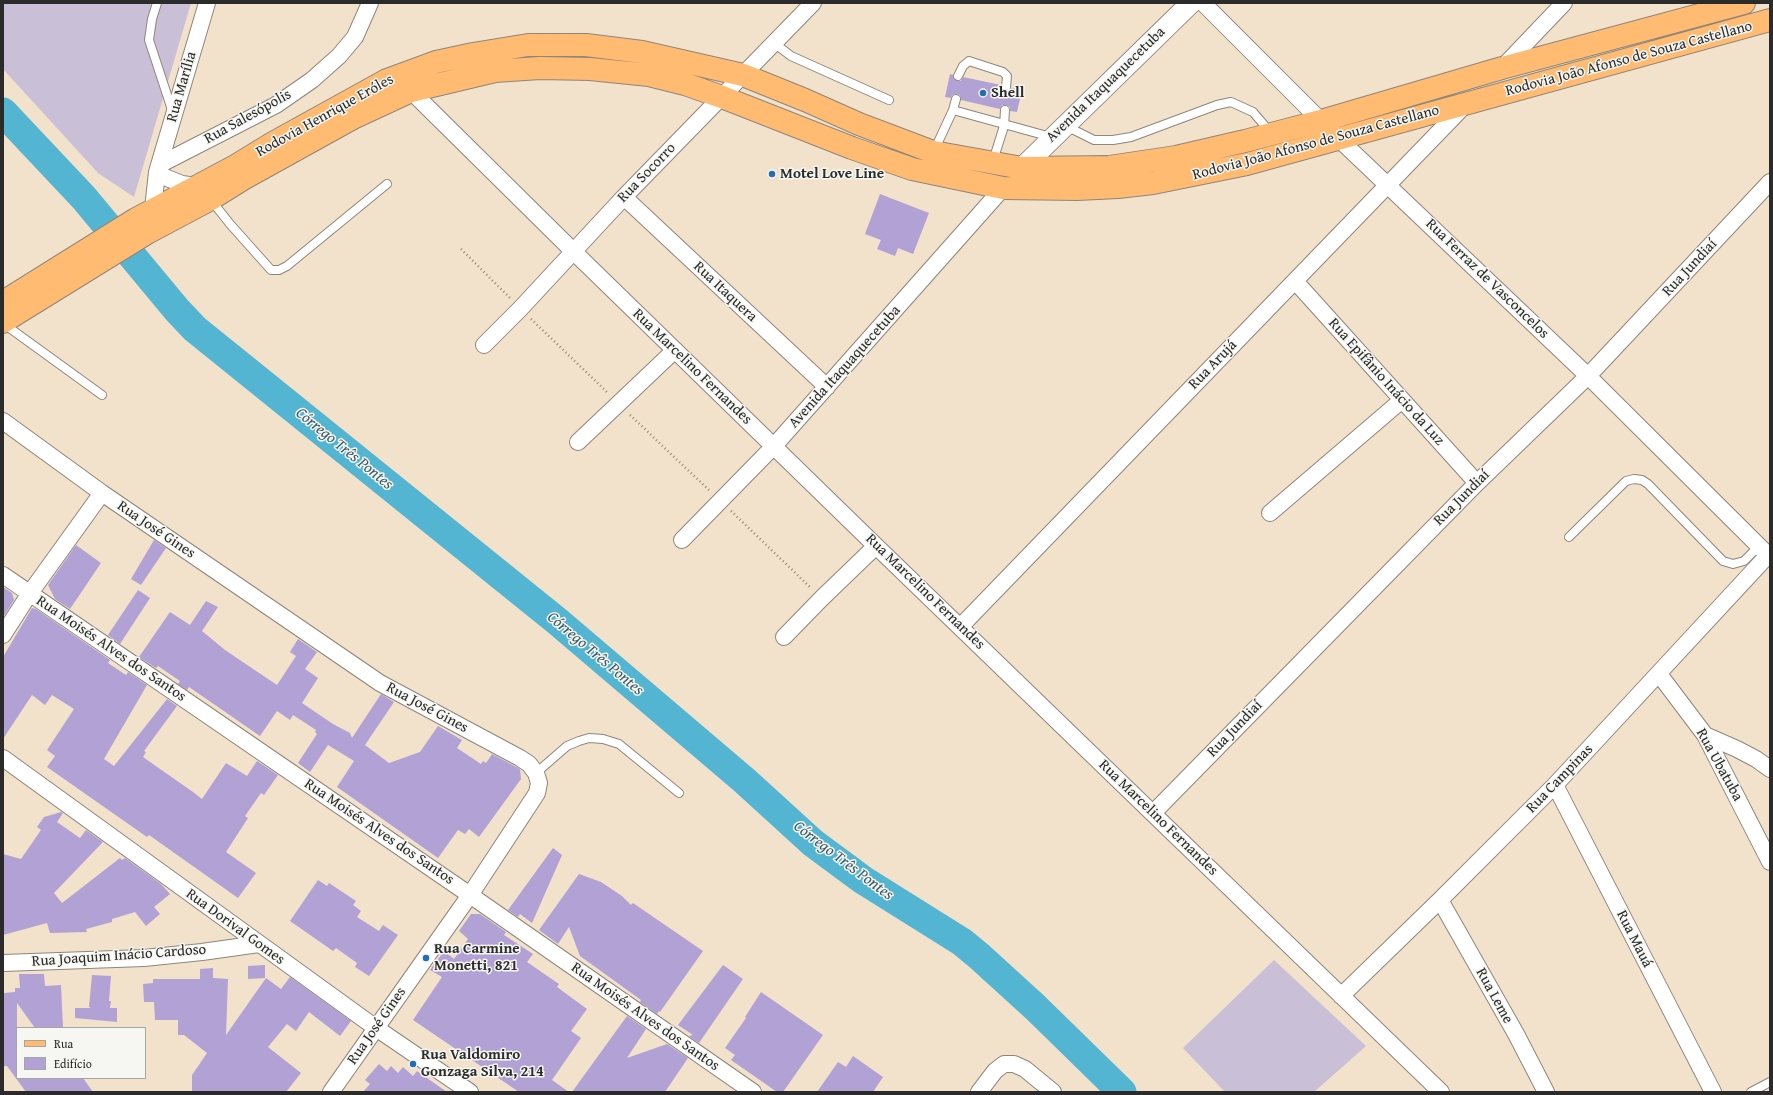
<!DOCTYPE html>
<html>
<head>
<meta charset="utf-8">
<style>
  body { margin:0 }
  #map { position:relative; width:1773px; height:1095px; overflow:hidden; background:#f2e2cb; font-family:"Gentium Book Plus",serif }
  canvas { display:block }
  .frame { position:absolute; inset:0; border:4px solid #2b2b2b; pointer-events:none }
  .legend { position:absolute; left:16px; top:1027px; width:130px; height:52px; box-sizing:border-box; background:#f6f6f2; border:1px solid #a5a5a2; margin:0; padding:5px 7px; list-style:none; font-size:12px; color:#2b2b2b }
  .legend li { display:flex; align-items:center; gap:8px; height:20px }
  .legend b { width:20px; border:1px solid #a5a5a2 }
</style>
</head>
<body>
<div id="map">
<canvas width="1773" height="1095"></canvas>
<div class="frame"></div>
<ul class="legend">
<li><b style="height:5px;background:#febb71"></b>Rua</li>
<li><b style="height:11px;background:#b2a1d4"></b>Edifício</li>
</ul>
</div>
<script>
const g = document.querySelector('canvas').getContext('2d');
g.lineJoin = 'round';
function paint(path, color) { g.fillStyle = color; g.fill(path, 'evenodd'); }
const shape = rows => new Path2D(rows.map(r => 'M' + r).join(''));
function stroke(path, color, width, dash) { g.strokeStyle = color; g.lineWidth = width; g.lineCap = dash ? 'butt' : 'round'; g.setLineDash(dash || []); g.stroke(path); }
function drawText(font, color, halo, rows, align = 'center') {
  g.font = font + ' "Gentium Book Plus",serif'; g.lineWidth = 3; g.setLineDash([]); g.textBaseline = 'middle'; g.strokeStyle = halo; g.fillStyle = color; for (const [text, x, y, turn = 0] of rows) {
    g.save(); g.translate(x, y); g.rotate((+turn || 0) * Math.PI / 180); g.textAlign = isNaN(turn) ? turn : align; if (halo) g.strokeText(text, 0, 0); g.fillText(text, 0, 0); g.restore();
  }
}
paint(shape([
  [3,3,191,3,134,197,98,173,3,69],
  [1274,960,1366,1046,1314,1092,1225,1092,1183,1048]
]), '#c9bfd7');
stroke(shape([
  [3,112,84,198,177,310,195,329,557,621,745,781,813,843,863,880,962,942,979,956,1035,1007,1122,1092]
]), '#53b5d2', 29);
paint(shape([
  [950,74,953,75,956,81,961,81,963,77,1001,85,1001,90,1005,92,1009,92,1011,88,1022,90,1017,112,1010,111,1010,107,1006,105,1002,105,1000,109,961,100,960,95,957,94,952,95,951,98,945,97],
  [880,194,929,213,913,254,898,248,895,256,877,249,881,240,865,234],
  [154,540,166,548,141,585,131,579],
  [76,545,101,563,70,609,55,599,48,585],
  [3,587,12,593,14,600,4,616],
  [138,590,150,598,120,644,108,635],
  [206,601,218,607,202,631,225,650,277,685,296,656,290,652,298,639,317,652,305,669,318,678,302,703,333,724,350,733,352,738,381,694,394,702,365,745,389,763,420,752,438,726,462,740,457,748,481,764,483,761,486,763,492,754,520,769,521,779,479,837,469,829,465,834,458,830,438,858,337,787,354,761,328,745,310,772,298,763,317,734,315,732,316,730,293,715,290,720,277,711,260,736,189,687,187,690,178,684,180,681,158,666,156,668,139,657,170,612,190,625],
  [32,608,36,609,110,660,108,663,126,675,128,672,147,685,104,759,114,766,167,699,177,706,144,751,146,752,143,757,193,792,202,799,226,763,247,776,257,761,278,775,264,795,261,793,245,816,248,818,226,852,256,873,238,898,149,835,147,837,47,767,55,756,47,750,74,709,52,695,45,705,32,695,3,739,3,657],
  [61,812,63,813,57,822,80,838,86,830,103,842,54,893,62,903,120,858,122,860,125,858,161,884,170,894,154,907,160,914,146,926,135,912,112,919,112,922,86,929,87,932,50,933,47,923,3,935,3,854,21,859,41,830,37,827,44,817],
  [553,848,562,855,532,923,520,914,518,917,508,910],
  [579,874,601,882,622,896,631,905,633,903,703,951,660,1012,659,1011,657,1014,640,1002,641,1000,580,956,569,927,558,944,539,930],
  [318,880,327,886,329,883,356,901,353,905,361,911,357,917,379,931,383,925,398,935,369,976,355,967,357,963,336,948,333,951,290,921],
  [471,914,480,914,506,932,504,935,533,954,527,962,559,984,557,987,587,1009,571,1031,581,1038,552,1080,569,1092,519,1092,413,1020,442,977,430,970,444,951,454,959,468,939,459,931],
  [265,965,265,978,248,979,248,966],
  [723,965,743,979,699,1043,689,1036,693,1035,678,1025],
  [213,968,213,978,228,979,226,1035,266,978,281,989,290,977,351,1021,340,1036,309,1012,296,1031,287,1024,268,1047,301,1073,286,1092,192,1092,192,1075,207,1053,184,1035,178,1035,178,1020,155,1020,154,1002,144,1002,143,984,153,983,153,979,200,979,200,969],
  [19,974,44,974,45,986,61,985,63,1028,35,1028,17,1003,17,1078,83,1078,93,1092,26,1092,7,1066,3,1066,4,993,15,992,15,988,20,988],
  [92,975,111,976,109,1001,111,1001,110,1008,117,1008,117,1022,75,1018,75,1008,91,1008,89,1007],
  [761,992,823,1035,783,1092,777,1092,731,1060,735,1055,725,1048,746,1018,745,1017],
  [627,1016,646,1029,627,1058,667,1044,688,1058,665,1092,572,1092],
  [853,1056,883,1077,873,1092,817,1092,838,1062,846,1067],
  [379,1064,387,1071,391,1066,398,1073,403,1067,413,1076,417,1071,447,1092,363,1092,370,1084,365,1080]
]), '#b2a1d4');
const service = shape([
  [157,3,152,19,149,40,173,113],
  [774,43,791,56,889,100],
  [958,76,963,66,969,61,1003,72,1007,76,1006,87],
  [953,110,1051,137],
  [1066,126,1094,140,1113,140,1131,137,1217,105,1231,102,1253,112,1271,133],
  [934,151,953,110,956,99],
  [993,161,1004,126,1005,110],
  [211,200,230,224,271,270,279,270,287,266,387,184],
  [4,324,102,395],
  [1569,537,1626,481,1634,479,1642,480,1648,484,1723,561,1733,564,1744,561,1759,546],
  [536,773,567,746,579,741,589,738,603,739,619,744,679,793],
  [1751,1092,1770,1082]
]);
const minor = shape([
  [1203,3,1340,140,1588,376,1770,557],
  [1502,68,1564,3],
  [411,91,573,251,876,546,1441,1092],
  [159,165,276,105,312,80,339,56,355,37,370,3],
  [157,172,167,178,182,184,196,186],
  [624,197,827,387],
  [153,209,157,172,207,3],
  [1295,281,1477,483],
  [484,345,520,309,624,197,813,3],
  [3,421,102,493,380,683,520,758,529,764,536,773,539,783,537,793,470,895,331,1092],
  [578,442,675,350],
  [1270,513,1402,400],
  [682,540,774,446,1003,188],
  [3,575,470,895,753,1092],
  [961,626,1466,104],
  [3,635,30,593,102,493],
  [784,637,822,598,876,546],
  [1659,674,1705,735,1770,862],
  [1705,735,1737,749,1756,759,1770,769],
  [3,758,376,1028,470,1092],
  [1555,785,1713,1092],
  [1153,813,1477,483,1588,376,1770,182],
  [1440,900,1516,1034,1546,1092],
  [3,963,144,958,202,952,259,944],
  [1341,996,1440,900,1555,785,1770,553],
  [979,1092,995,1071,1004,1064,1014,1064,1025,1069,1053,1092]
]);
const tertiary = shape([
  [1022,168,1191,3]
]);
const primary = shape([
  [3,302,136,219,237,165,273,143,387,80,436,62,473,54,528,45,586,45,642,52,743,75,805,100,859,124,933,152,1022,168,1109,167,1176,157,1245,141,1321,121,1502,68,1744,3],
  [3,322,147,233,211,199,243,179,355,117,411,91,495,71,540,68,590,69,649,75,685,84,722,97,852,148,912,169,1003,188,1077,189,1118,187,1153,183,1247,164,1770,20]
]);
stroke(service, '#8e867b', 10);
stroke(minor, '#8e867b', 18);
stroke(tertiary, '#8e867b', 22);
stroke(primary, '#8e867b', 24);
stroke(shape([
  [461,249,510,298],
  [531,319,608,393],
  [630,415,709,490],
  [731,511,811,588]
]), '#8e867b', 2.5, [1, 3]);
stroke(service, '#fff', 8);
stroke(minor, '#fff', 16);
stroke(tertiary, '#fff', 20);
stroke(primary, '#febb71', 22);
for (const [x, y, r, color] of [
  [983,93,4,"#1f6fb2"],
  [772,174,4,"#1f6fb2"],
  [426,958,4,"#1f6fb2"],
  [413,1064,4,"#1f6fb2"]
]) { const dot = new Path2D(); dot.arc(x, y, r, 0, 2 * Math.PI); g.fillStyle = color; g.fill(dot); stroke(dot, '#f6f6f2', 1.5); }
drawText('15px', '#2b2b2b', '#f6f6f2', [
  ["Rodovia João Afonso de Souza Castellano",1629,59,-15],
  ["Avenida Itaquaquecetuba",1106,85,-44],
  ["Rua Marília",182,87,-74],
  ["Rodovia Henrique Eróles",325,116,-29],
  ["Rua Salesópolis",248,117,-29],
  ["Rodovia João Afonso de Souza Castellano",1316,143,-15],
  ["Rua Socorro",647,173,-46],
  ["Rua Jundiaí",1690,268,-47],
  ["Rua Ferraz de Vasconcelos",1487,279,44],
  ["Rua Itaquera",725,292,43],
  ["Rua Arujá",1213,365,-46],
  ["Rua Marcelino Fernandes",692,367,44],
  ["Avenida Itaquaquecetuba",845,367,-48],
  ["Rua Epifânio Inácio da Luz",1386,382,48],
  ["Rua Jundiaí",1462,498,-45],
  ["Rua José Gines",156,530,34],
  ["Rua Marcelino Fernandes",925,592,44],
  ["Rua Moisés Alves dos Santos",111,649,34],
  ["Rua José Gines",427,708,28],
  ["Rua Jundiaí",1235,729,-46],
  ["Rua Ubatuba",1719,765,61],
  ["Rua Campinas",1560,779,-46],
  ["Rua Marcelino Fernandes",1158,818,44],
  ["Rua Moisés Alves dos Santos",379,832,34],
  ["Rua Dorival Gomes",235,927,36],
  ["Rua Mauá",1634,939,63],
  ["Rua Joaquim Inácio Cardoso",119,956,-4],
  ["Rua Leme",1494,996,61],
  ["Rua Moisés Alves dos Santos",645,1017,35],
  ["Rua José Gines",377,1026,-55]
]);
drawText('bold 15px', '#2b2b2b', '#f6f6f2', [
  ["Shell",991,93],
  ["Motel Love Line",780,174],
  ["Rua Carmine",434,949],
  ["Monetti, 821",434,966],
  ["Rua Valdomiro",421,1055],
  ["Gonzaga Silva, 214",421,1072]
], 'left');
drawText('italic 16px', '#395b65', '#f6f6f2', [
  ["Córrego Três Pontes",344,449,39],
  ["Córrego Três Pontes",595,654,40],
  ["Córrego Três Pontes",843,861,37]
]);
</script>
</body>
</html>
